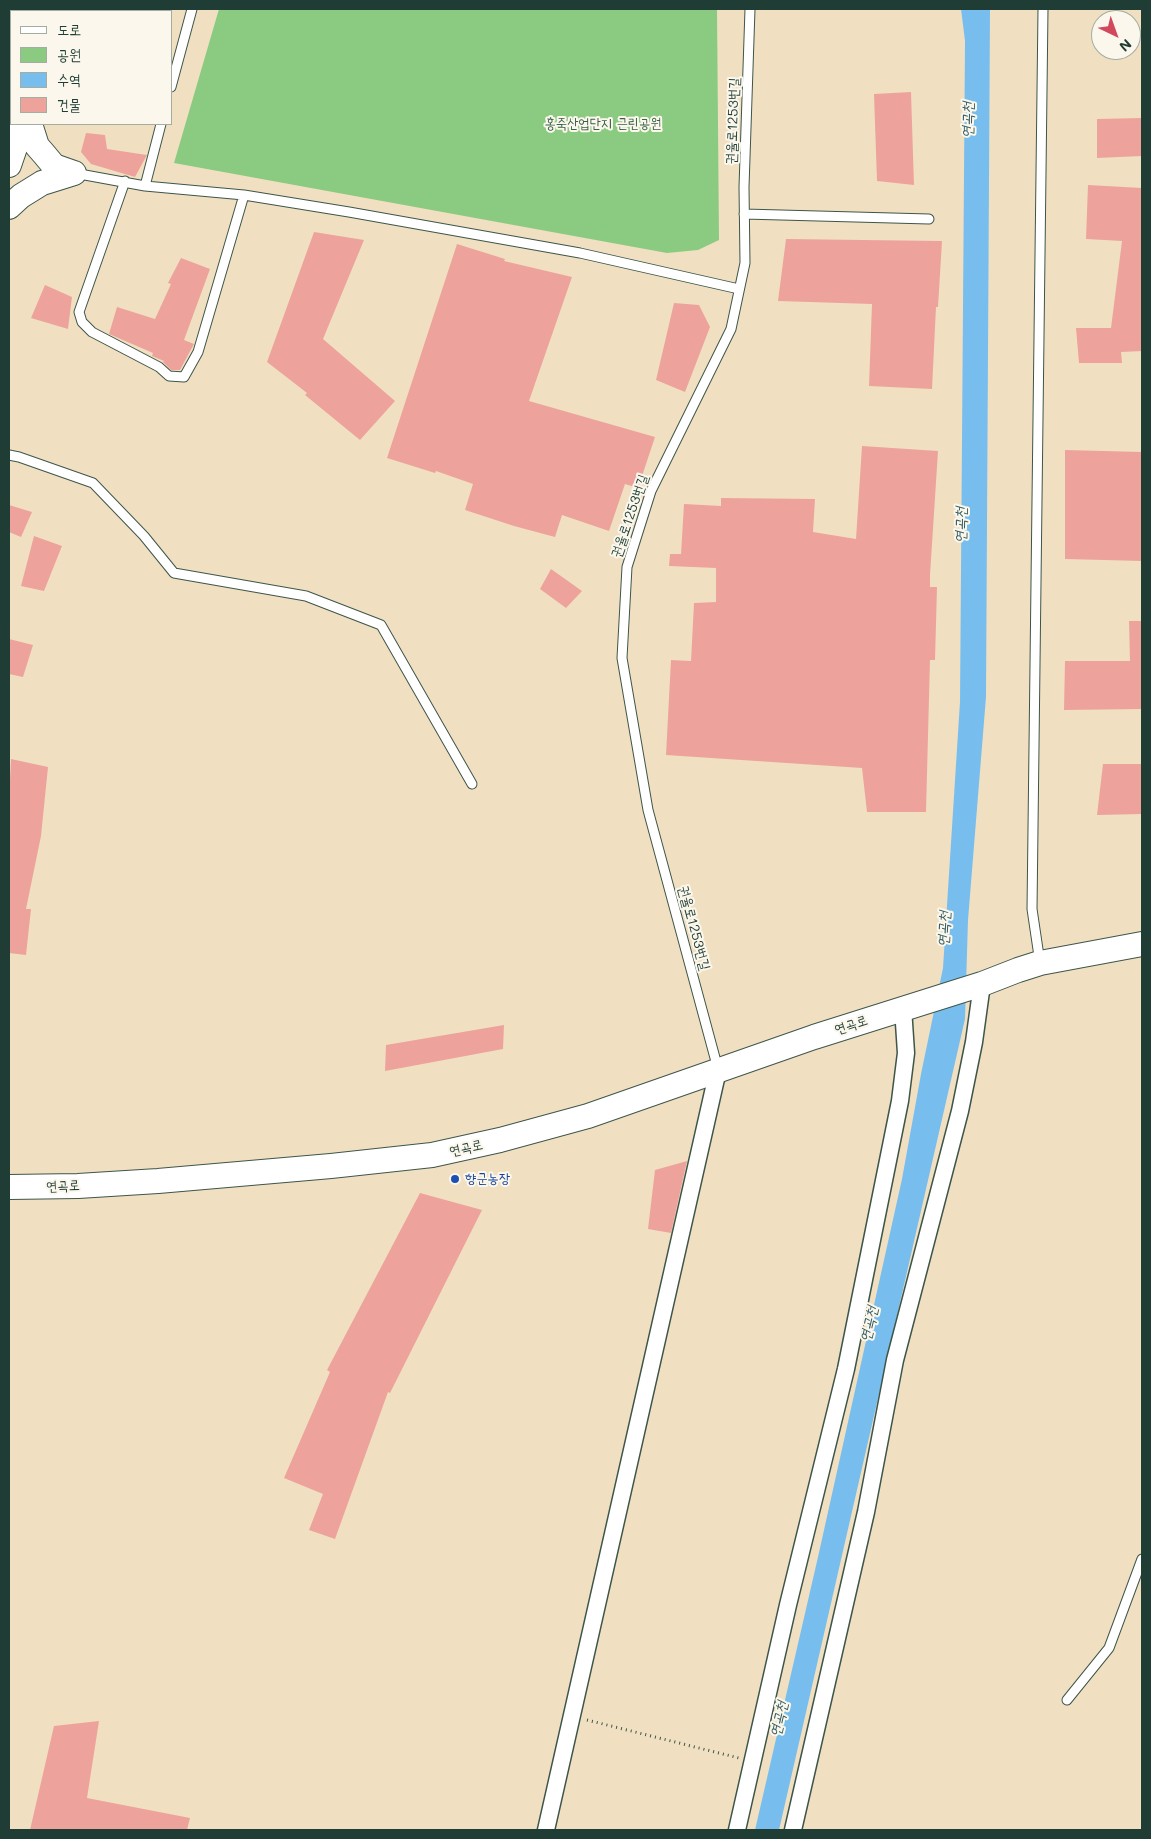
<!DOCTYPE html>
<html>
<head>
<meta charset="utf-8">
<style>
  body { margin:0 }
  #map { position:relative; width:1151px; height:1839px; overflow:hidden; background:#f0e0c1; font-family:Mali,"Poor Story",sans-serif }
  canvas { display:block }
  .frame { position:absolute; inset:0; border:10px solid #1f3d34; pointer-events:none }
  .legend { position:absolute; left:10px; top:10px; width:162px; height:115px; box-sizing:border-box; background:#fbf7ec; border:1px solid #a3ada2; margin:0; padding:6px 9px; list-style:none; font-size:15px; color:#1f3d34 }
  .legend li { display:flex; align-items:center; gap:10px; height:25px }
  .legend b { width:25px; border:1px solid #a3ada2 }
  .north { position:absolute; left:1091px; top:10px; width:50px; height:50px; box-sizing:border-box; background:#fbf7ec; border:1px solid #a3ada2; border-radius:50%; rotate:138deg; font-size:14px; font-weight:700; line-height:20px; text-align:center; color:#1f3d34 }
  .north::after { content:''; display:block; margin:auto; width:18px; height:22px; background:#d1495b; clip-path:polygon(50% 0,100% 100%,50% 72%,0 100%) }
</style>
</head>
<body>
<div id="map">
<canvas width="1151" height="1839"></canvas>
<div class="frame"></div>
<ul class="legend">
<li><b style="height:6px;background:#fff"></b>도로</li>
<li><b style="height:14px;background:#8bca81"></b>공원</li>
<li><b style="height:14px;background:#77beee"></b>수역</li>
<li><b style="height:14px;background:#eda39c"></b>건물</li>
</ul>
<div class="north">N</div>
</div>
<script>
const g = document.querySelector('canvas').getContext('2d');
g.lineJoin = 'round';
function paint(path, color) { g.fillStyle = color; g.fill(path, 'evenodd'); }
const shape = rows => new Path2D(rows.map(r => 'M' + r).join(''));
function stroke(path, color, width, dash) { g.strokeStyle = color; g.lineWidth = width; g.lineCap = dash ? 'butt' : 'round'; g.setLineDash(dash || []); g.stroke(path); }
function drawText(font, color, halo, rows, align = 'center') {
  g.font = font + ' Mali,"Poor Story",sans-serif'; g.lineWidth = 4; g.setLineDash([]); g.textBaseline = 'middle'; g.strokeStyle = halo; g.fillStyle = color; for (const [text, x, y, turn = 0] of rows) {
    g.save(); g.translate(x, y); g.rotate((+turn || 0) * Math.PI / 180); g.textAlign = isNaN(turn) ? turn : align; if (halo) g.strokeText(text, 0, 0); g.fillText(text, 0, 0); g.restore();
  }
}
paint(shape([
  [219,9,717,9,719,240,698,250,667,253,174,163]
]), '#8bca81');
paint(shape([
  [961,9,990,9,986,697,968,920,965,1019,779,1830,755,1830,818,1557,902,1179,921,1074,943,968,960,702,965,41]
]), '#77beee');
paint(shape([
  [911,92,914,185,877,181,874,94],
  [1142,118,1142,156,1097,158,1097,119],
  [86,133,105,135,107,149,147,155,135,177,91,164,81,152],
  [1088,185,1142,188,1142,351,1121,352,1122,363,1079,363,1076,328,1111,328,1122,241,1086,239],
  [314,232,364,240,323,339,395,401,360,440,305,395,307,393,267,362],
  [786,239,942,241,938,307,936,307,932,389,869,386,872,304,778,301],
  [457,244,505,259,504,261,572,277,529,401,655,437,638,488,625,484,609,531,562,515,555,537,514,526,465,510,473,484,436,471,435,473,387,458],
  [181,258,210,269,184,340,194,344,180,370,171,370,163,362,164,361,152,356,153,353,109,334,117,307,155,319,171,284,168,283],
  [45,285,72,297,68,329,31,318],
  [674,303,699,305,710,327,685,392,656,380],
  [862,446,938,451,930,575,930,587,937,587,935,660,930,660,926,812,867,812,862,768,666,755,671,660,691,661,694,603,716,602,716,568,669,566,670,554,681,554,684,504,721,506,721,498,815,499,813,532,856,539],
  [1065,450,1142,452,1142,561,1065,559],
  [9,505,32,512,21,537,9,532],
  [34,536,62,546,44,591,21,586],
  [551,569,582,591,566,608,540,589],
  [1129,621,1142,621,1142,709,1064,710,1065,661,1130,661],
  [9,639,33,645,23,677,9,674],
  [11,759,48,767,41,836,26,909,31,909,26,955,9,953,9,800],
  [1103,764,1142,764,1142,814,1097,815],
  [504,1025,503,1049,385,1071,386,1045],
  [687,1161,671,1233,648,1229,655,1170],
  [420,1193,482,1210,390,1393,388,1392,335,1539,309,1530,323,1494,284,1478,330,1372,327,1370],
  [99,1721,87,1798,190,1818,187,1830,30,1830,54,1726]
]), '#eda39c');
const lane = shape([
  [171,87,192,9],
  [74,173,145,186,244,195,349,212,580,253,739,289],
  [125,181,79,312,82,322,92,332,159,367,169,376,184,377,198,352,244,195],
  [145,186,161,124],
  [744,214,929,219],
  [9,455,19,457,93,483,144,536,174,573,306,596,381,625,472,784],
  [1040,963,1032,909,1043,9],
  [718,1069,648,810,622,658,627,567,651,491,731,329,745,263,744,187,750,9],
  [1067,1700,1109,1648,1142,1559]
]);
const street = shape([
  [546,1830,718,1070],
  [737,1830,788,1605,846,1369,900,1101,906,1053,903,1008],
  [793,1830,866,1512,895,1360,960,1111,974,1042,982,984]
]);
const secondary = shape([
  [56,11,57,9],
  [30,124,37,146,44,154,54,166,74,173],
  [9,165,23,124],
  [9,207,21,196,42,183,74,173],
  [9,1187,78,1186,158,1181,331,1166,432,1155,500,1140,588,1116,814,1037,982,984,1018,970,1040,963,1142,944]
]);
stroke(lane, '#3e5549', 11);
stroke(street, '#3e5549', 19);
stroke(secondary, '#3e5549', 26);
stroke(shape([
  [587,1720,739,1758]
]), '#3e5549', 3, [1, 4]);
stroke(lane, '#fff', 9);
stroke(street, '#fff', 16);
stroke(secondary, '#fff', 24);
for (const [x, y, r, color] of [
  [455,1179,5,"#1a4fb4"]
]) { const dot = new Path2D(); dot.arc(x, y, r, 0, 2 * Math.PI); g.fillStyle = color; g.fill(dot); stroke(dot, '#fbf7ec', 2); }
drawText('14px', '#1f3d34', '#fbf7ec', [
  ["권율로1253번길",733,121,-88],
  ["권율로1253번길",630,516,-71],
  ["권율로1253번길",694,928,75],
  ["연곡로",851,1025,-18],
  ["연곡로",466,1148,-13],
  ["연곡로",63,1186,-2]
]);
drawText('14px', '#3a6047', '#fbf7ec', [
  ["홍죽산업단지 근린공원",603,124]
]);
drawText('14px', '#164399', '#fbf7ec', [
  ["향군농장",465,1179]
], 'left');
drawText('italic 15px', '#355d62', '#fbf7ec', [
  ["연곡천",968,120,-89],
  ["연곡천",961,525,-89],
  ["연곡천",944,929,-87],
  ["연곡천",869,1324,-77],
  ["연곡천",779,1719,-77]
]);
</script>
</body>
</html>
